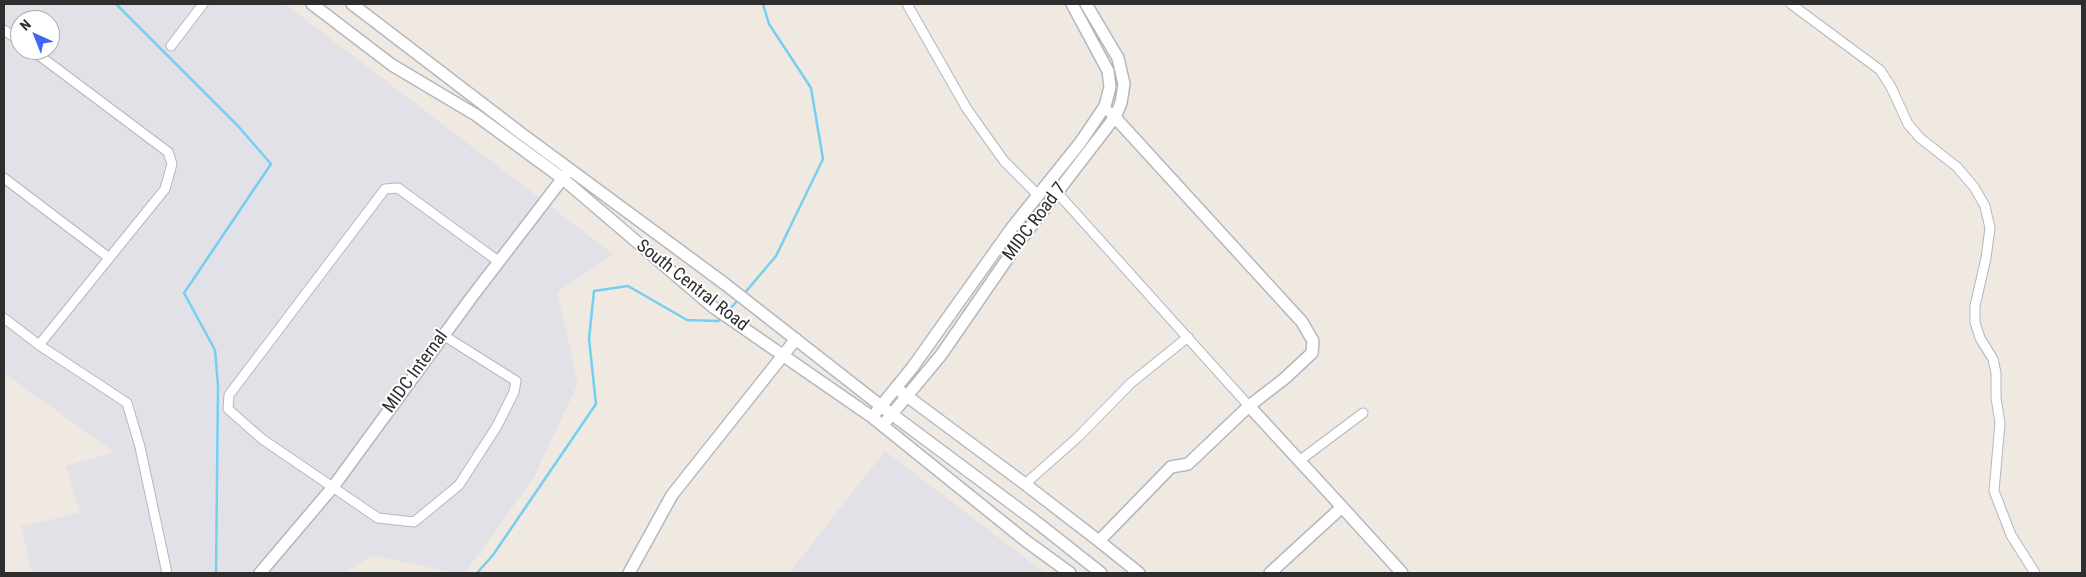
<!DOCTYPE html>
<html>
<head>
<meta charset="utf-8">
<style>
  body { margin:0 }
  #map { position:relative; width:2086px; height:577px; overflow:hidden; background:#efe9e1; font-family:"Roboto Condensed",sans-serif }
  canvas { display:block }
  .frame { position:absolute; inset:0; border:5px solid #2e2e2e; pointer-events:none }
  .north { position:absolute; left:10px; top:10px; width:50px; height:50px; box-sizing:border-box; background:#fff; border:1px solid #ababab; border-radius:50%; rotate:316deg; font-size:14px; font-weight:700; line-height:20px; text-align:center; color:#2e2e2e }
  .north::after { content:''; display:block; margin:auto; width:18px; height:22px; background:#4264fb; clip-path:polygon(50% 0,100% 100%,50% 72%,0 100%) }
</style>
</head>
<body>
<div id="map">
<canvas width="2086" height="577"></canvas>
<div class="frame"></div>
<div class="north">N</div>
</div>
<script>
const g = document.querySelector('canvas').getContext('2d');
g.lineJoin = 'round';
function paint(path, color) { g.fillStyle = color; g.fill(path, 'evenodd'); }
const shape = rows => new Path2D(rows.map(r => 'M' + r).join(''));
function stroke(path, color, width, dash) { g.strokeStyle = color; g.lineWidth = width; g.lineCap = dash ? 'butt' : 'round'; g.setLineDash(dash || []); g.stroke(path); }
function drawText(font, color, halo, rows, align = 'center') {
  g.font = font + ' "Roboto Condensed",sans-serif'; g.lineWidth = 4; g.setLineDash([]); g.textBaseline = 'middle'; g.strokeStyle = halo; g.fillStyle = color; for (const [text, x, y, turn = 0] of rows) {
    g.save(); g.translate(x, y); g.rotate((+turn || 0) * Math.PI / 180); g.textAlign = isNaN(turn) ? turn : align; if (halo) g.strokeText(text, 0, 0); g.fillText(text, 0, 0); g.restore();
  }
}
paint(shape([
  [4,4,285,4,613,254,557,292,578,383,534,477,465,573,454,573,372,555,345,573,32,573,21,526,80,513,66,466,114,452,4,373],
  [20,20,50,20,50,50,20,50],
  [885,451,1045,573,789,573]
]), '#e3e1e8');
stroke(shape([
  [116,4,238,126,271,164,184,293,215,350,218,385,216,573],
  [743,295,776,256,823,159,811,88,769,24,763,4],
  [726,313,739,299],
  [477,573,493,555,596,404,589,339,594,291,628,286,687,320,718,321,722,317]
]), '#75cff0', 2.5);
const street = shape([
  [907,4,967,109,1004,161,1039,196],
  [1791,4,1880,70,1891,87,1908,124,1920,138,1957,167,1974,187,1985,206,1990,228,1986,258,1975,306,1975,322,1980,338,1993,359,1996,373,1996,398,2000,423,1994,491,2011,535,2035,573],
  [4,30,20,41],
  [171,46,203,4],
  [32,50,168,152,172,164,165,189,39,345],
  [4,178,108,257],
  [1053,188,1249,406],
  [4,318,39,345,127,403,140,447,167,573],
  [443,335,516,381,514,392,497,426,459,485,414,522,378,518,262,439,228,409,229,395,385,189,398,188,498,261],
  [1299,461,1363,413],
  [1025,484,1077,438,1131,383,1188,337]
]);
const secondary = shape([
  [312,4,392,65,476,115,562,178,713,307,872,417,1026,541,1070,573],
  [352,4,522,134,725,284,881,406,1039,524,1101,573],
  [1111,113,1302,322,1313,341,1312,353,1284,379,1249,406],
  [896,388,1025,484,1099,541,1171,467,1188,464,1249,406,1342,507,1270,573],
  [877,411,912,368,1011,229,1080,143,1105,106,1110,87,1108,71,1072,4],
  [887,420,941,355,1019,242,1115,117,1121,103,1124,84,1118,58,1086,4],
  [1342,507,1402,573],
  [1099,541,1139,573],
  [260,573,333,487,471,298,566,174],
  [629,573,672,495,796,339]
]);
stroke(street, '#b4b7c1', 11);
stroke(secondary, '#b4b7c1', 14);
stroke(street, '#fff', 9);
stroke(secondary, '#fff', 11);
drawText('18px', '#2e2e2e', '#fff', [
  ["MIDC Road 7",1035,222,-53],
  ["South Central Road",692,286,38],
  ["MIDC Internal",416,372,-54]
]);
</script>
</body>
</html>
